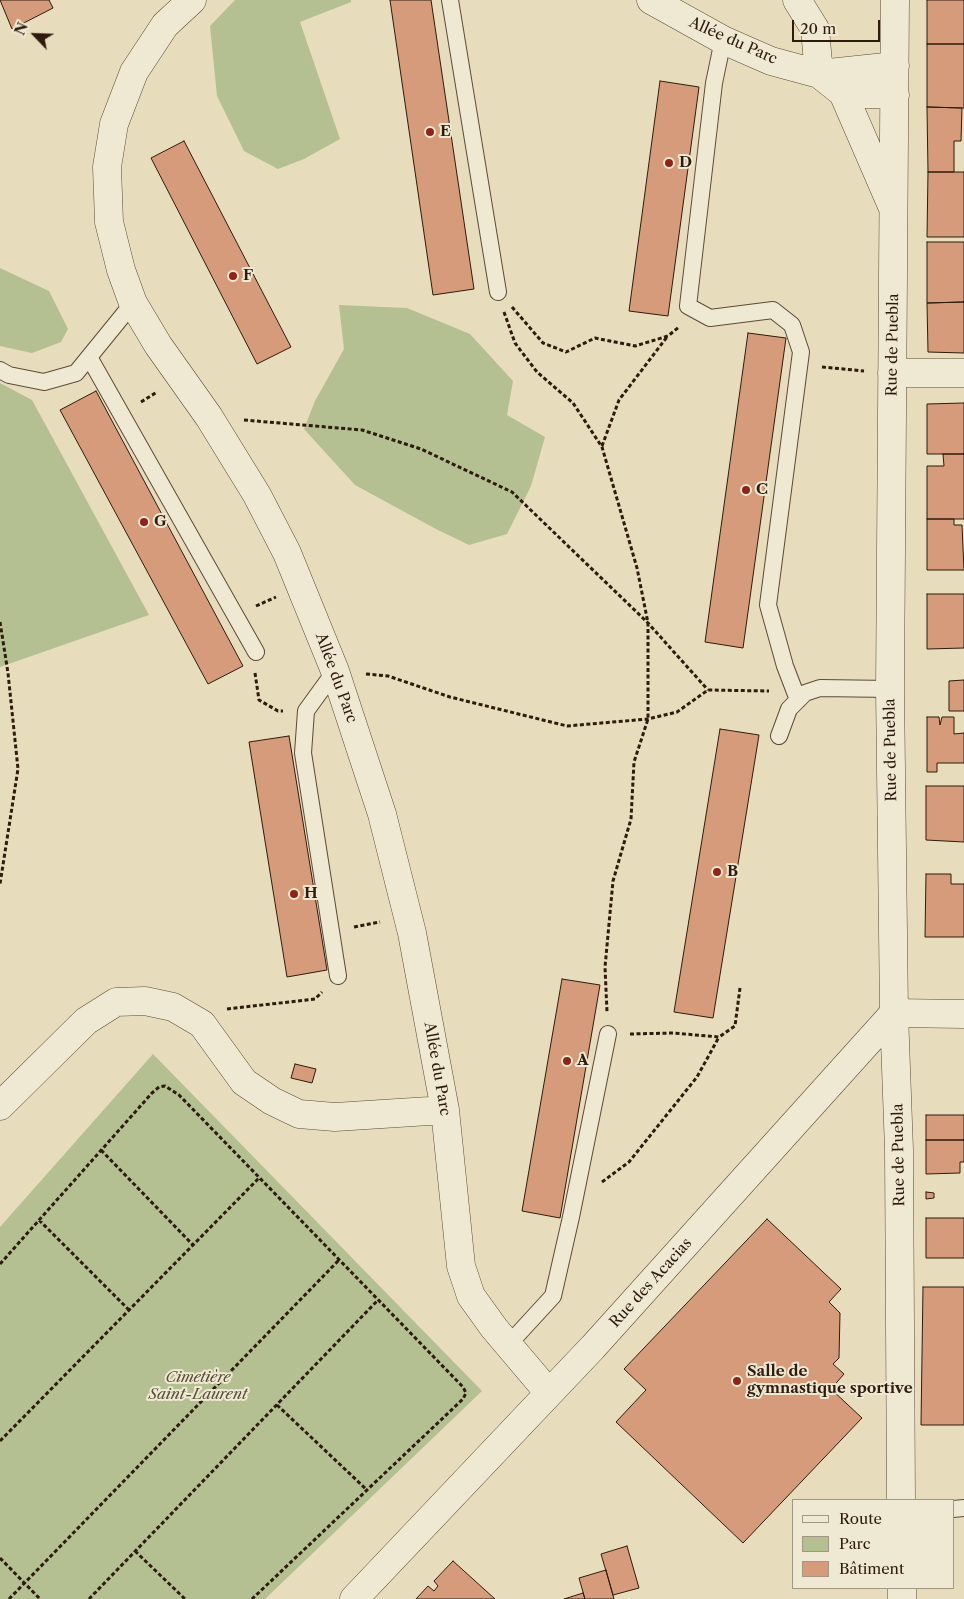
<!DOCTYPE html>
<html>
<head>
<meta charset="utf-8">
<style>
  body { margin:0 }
  #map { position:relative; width:964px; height:1599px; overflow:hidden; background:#e7dcbb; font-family:"Libre Caslon Text",serif }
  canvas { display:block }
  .legend { position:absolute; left:792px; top:1499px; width:162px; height:90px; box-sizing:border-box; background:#efe8d3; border:1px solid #a29684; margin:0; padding:6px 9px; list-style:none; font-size:15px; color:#2e1b0d }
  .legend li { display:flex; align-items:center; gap:10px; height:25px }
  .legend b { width:25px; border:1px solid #a29684 }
  .north { position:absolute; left:10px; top:10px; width:50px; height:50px; -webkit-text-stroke:4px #efe8d3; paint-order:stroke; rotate:294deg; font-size:14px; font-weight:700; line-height:20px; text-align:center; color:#2e1b0d }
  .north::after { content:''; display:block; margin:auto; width:18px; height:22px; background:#2e1b0d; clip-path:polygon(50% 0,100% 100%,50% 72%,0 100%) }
  .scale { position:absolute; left:792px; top:20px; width:88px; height:22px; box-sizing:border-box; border:2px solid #2e1b0d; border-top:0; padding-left:6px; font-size:15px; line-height:18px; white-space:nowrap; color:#2e1b0d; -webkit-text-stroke:4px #efe8d3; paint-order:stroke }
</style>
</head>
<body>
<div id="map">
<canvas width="964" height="1599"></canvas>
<ul class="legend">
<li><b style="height:6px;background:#efe8d3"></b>Route</li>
<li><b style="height:14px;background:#b4c091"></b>Parc</li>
<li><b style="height:14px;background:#d69b7a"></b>Bâtiment</li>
</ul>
<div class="north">N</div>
<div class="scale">20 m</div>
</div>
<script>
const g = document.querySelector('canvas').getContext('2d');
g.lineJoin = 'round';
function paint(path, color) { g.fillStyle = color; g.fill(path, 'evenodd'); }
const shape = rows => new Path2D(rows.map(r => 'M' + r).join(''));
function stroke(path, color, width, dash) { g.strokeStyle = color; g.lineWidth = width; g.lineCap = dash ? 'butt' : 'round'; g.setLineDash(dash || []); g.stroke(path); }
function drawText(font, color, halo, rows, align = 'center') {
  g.font = font + ' "Libre Caslon Text",serif'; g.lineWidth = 4; g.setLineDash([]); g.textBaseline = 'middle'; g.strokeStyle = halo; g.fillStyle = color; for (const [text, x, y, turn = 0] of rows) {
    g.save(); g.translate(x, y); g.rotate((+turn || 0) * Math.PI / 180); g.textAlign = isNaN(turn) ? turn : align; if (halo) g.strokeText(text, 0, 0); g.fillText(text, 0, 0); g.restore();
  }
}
paint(shape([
  [235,0,351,0,351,2,300,22,340,139,304,159,278,169,244,151,217,96,210,26],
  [0,268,49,291,68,329,61,342,32,353,0,346],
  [339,305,407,308,470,334,513,381,507,415,545,437,531,486,507,534,469,545,436,529,355,485,304,429,315,401,344,349],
  [0,383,32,400,149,615,0,667],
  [153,1054,482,1391,265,1599,0,1599,0,1227]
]), '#b4c091');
const building = shape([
  [0,0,49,0,53,8,12,29,0,0],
  [390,0,431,0,474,289,433,295,390,0],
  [927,0,964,0,964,44,927,44,927,0],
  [927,44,964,44,964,108,927,107,927,44],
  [660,81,699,87,668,316,629,311,660,81],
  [927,107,962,108,961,141,954,141,954,172,928,172,927,107],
  [184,141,291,347,257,364,151,158,184,141],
  [928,172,964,172,964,237,927,237,928,172],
  [927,242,964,242,964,302,927,303,927,242],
  [964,302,964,353,928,352,927,303,964,302],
  [748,333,786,338,743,648,705,642,748,333],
  [96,391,243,666,208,684,60,410,96,391],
  [964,403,964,454,927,454,927,404,964,403],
  [943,454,964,454,964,519,927,519,927,466,944,466,943,454],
  [927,519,954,519,954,525,962,525,964,570,927,570,927,519],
  [927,594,964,594,964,648,927,649,927,594],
  [964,680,964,711,949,711,949,681,964,680],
  [927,717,939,717,940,725,942,717,954,717,954,734,964,733,964,763,937,763,937,772,927,772,927,717],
  [720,729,759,735,713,1018,674,1012,720,729],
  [289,736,327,970,287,977,249,742,289,736],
  [926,786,964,786,964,842,926,840,926,786],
  [926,874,951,874,951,884,964,884,964,937,925,937,926,874],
  [562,979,600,985,560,1218,522,1211,562,979],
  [295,1064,316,1069,312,1083,291,1078,295,1064],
  [926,1115,964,1115,964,1140,926,1140,926,1115],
  [926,1140,964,1140,964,1162,960,1162,960,1173,926,1174,926,1140],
  [926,1192,934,1193,934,1198,926,1199,926,1192],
  [926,1218,964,1218,964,1258,926,1258,926,1218],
  [767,1219,841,1289,829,1302,840,1313,839,1358,833,1364,844,1374,831,1389,862,1418,743,1543,616,1422,646,1390,624,1369,767,1219],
  [923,1287,964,1287,964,1425,921,1425,923,1287],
  [627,1546,639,1588,613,1595,601,1554,627,1546],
  [453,1561,495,1599,416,1599,428,1586,434,1591,438,1586,434,1581,453,1561],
  [606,1570,614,1599,585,1599,579,1578,606,1570],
  [583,1593,585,1599,564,1599,583,1593]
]);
paint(building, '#d69b7a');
stroke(building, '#2e1b0d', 1);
const service = shape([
  [450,0,498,292],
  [723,40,714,83,688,306,710,318,773,310,792,325,801,352,768,605,785,666,798,700],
  [89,357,256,652],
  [0,370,9,375,44,382,76,373,133,303],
  [335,671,306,711,303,753,338,976],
  [779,736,789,709,805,693,820,688,890,689],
  [508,1345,553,1296,571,1217,608,1034],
  [953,1509,964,1508]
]);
const minor = shape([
  [192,0,165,25,134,72,114,124,107,167,109,222,121,270,133,303,158,345,209,417,257,495,287,553,335,671,382,814,412,933,445,1110,461,1266,471,1296,494,1328,549,1393],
  [651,0,723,40,771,61,819,74,843,93,892,206],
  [797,0,815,29,819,74],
  [895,0,890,689,894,1013,899,1150,901,1500],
  [819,74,895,66],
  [843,93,895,95],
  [892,373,964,373],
  [0,1106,86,1021,116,1002,145,1001,173,1007,202,1024,244,1082,272,1101,299,1114,335,1117,445,1110],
  [902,1588,902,1599],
  [354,1599,593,1347,894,1013,964,1014]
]);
stroke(service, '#5c4b38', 18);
stroke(minor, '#5c4b38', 29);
stroke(shape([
  [512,307,543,343,566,352,595,338,635,346,668,336,679,327],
  [504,312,515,343,537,372,573,403,602,447,637,568,648,623,648,719,634,762,631,819,613,881,605,967,607,1012],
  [822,367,864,371],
  [141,402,157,392],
  [244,420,362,430,421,449,512,492,648,623,708,690],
  [602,446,619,400,667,337],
  [256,606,276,597],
  [0,622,8,673,18,769,0,884],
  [255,673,259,700,278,711,283,711],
  [366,674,388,676,450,697,567,726,648,719,677,712,708,690,769,691],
  [354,927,380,922],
  [227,1009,315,999,322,992],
  [630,1034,673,1033,719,1037,735,1026,740,988],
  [101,1150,193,1245],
  [602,1182,629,1162,697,1077,719,1037],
  [39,1220,129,1310],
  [0,1264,152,1093,159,1087,165,1086,179,1095,463,1387,466,1393,463,1399,252,1599],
  [277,1405,367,1490],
  [0,1441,259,1178],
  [135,1551,185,1599],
  [0,1558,40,1599],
  [9,1599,339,1260],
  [89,1599,378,1300]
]), '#2e1b0d', 3, [4, 2.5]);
stroke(service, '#efe8d3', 16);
stroke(minor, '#efe8d3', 28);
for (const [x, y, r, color] of [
  [430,132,5,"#8f2418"],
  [669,163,5,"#8f2418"],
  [233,276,5,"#8f2418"],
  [746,490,5,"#8f2418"],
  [144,522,5,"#8f2418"],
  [717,872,5,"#8f2418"],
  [294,894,5,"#8f2418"],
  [567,1061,5,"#8f2418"],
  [737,1381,5,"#8f2418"]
]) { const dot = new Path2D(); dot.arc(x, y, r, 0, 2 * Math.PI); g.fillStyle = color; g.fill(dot); stroke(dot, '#efe8d3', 2); }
drawText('15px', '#2e1b0d', '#efe8d3', [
  ["Allée du Parc",733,41,24],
  ["Rue de Puebla",893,345,-89],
  ["Allée du Parc",336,678,70],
  ["Rue de Puebla",891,750,-91],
  ["Allée du Parc",437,1069,80],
  ["Rue de Puebla",899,1155,-91],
  ["Rue des Acacias",651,1283,-48]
]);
drawText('bold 15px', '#2e1b0d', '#efe8d3', [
  ["E",440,132],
  ["D",679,163],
  ["F",243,276],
  ["C",756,490],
  ["G",154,522],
  ["B",727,872],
  ["H",304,894],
  ["A",577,1061],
  ["Salle de",747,1372],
  ["gymnastique sportive",747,1389]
], 'left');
drawText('italic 15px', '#564d35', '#efe8d3', [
  ["Cimetière",198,1378],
  ["Saint-Laurent",198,1395]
]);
</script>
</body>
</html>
